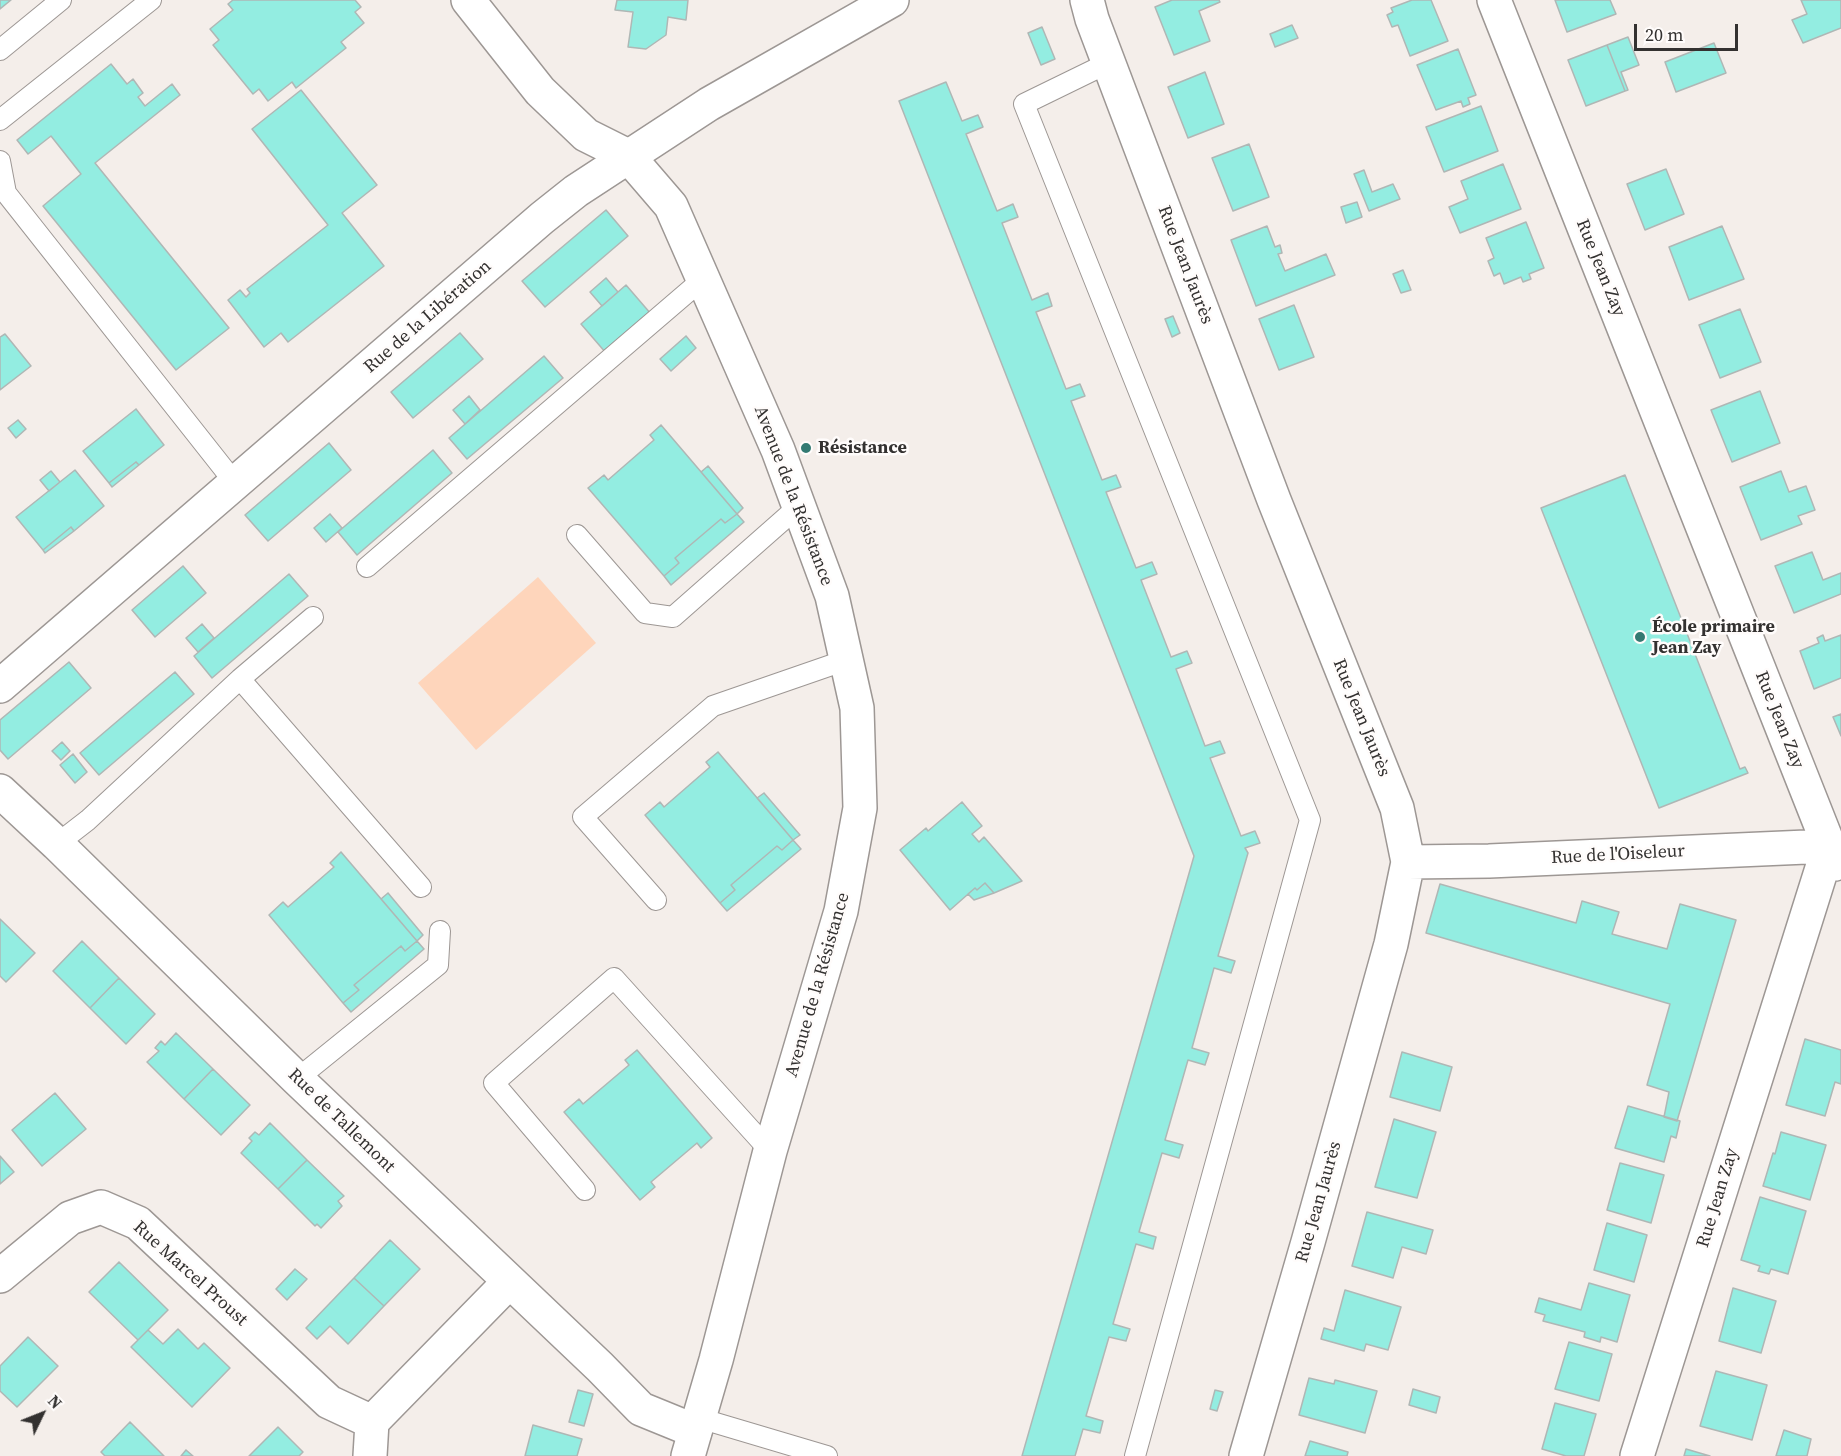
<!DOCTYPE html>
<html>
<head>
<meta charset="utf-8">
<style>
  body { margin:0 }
  #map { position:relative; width:1841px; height:1456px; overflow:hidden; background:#f4eeea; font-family:"Source Serif 4",serif }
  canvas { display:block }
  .north { position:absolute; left:12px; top:1384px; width:60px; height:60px; -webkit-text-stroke:4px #fffcfb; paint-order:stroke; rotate:47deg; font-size:16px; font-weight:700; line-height:24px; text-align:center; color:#333130 }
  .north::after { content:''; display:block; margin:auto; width:21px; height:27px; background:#333130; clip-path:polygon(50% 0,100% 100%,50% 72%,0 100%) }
  .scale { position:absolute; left:1634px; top:24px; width:104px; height:27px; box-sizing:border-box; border:3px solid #333130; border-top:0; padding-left:8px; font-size:18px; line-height:21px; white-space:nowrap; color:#333130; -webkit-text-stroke:4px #fffcfb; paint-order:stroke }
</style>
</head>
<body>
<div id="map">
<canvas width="1841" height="1456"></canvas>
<div class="north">N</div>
<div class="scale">20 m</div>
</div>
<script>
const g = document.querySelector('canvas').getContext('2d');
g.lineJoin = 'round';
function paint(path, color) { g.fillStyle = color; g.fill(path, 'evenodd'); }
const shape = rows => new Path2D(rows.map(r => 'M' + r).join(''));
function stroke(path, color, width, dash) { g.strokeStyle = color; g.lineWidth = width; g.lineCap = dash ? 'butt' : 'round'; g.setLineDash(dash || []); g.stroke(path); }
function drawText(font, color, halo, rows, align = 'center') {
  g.font = font + ' "Source Serif 4",serif'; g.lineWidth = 5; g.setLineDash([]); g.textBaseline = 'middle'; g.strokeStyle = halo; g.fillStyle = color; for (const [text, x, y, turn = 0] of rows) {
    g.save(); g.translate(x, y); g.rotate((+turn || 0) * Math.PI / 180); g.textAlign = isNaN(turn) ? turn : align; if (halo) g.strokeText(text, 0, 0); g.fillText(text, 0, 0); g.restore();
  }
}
paint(shape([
  [538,577,596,643,476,750,418,683]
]), '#fed5bb');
const building = shape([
  [0,0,11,0,0,9,0,0],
  [233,0,355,0,361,7,355,12,364,23,341,42,346,48,296,88,292,82,268,101,259,89,253,94,213,45,219,40,210,29,233,10,228,4,233,0],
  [617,0,688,0,686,20,668,17,666,35,646,49,628,47,633,12,615,10,617,0],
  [1172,0,1219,0,1220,2,1199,11,1210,41,1174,55,1155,7,1172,0],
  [1412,0,1431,0,1448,41,1410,56,1398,25,1392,27,1387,15,1393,12,1391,8,1412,0],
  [1555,0,1610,0,1616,14,1567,32,1555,0],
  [1801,0,1841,0,1841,28,1803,43,1792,20,1807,14,1801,0],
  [1292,25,1298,38,1275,47,1270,34,1292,25],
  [1042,27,1055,59,1041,65,1028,33,1042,27],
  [1628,37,1639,65,1621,72,1628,90,1625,91,1607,45,1628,37],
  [1714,43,1726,73,1676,92,1665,62,1714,43],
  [1607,45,1625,91,1586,106,1568,60,1607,45],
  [1458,49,1476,95,1468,98,1470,104,1463,107,1461,101,1436,110,1417,65,1458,49],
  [111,64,127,84,133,79,143,93,138,97,145,106,172,84,180,95,95,163,229,328,176,370,43,206,81,174,51,136,28,154,17,140,111,64],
  [1205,72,1224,124,1188,138,1168,87,1205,72],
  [946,82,962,121,978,115,983,127,966,134,997,211,1013,204,1018,217,1002,223,1032,300,1048,293,1052,306,1036,312,1066,389,1080,384,1085,396,1071,401,1102,480,1116,475,1121,487,1106,492,1136,568,1152,562,1157,574,1141,580,1171,657,1187,651,1192,663,1176,669,1205,746,1220,741,1225,753,1210,758,1241,836,1255,831,1260,843,1245,848,1248,853,1218,956,1235,961,1231,973,1214,968,1192,1048,1209,1053,1205,1065,1188,1060,1165,1140,1183,1145,1179,1158,1162,1153,1139,1232,1156,1237,1153,1249,1136,1244,1113,1324,1130,1329,1126,1341,1109,1337,1086,1416,1103,1421,1100,1433,1083,1429,1075,1456,1022,1456,1194,856,899,101,946,82],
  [301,90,377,185,342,213,384,266,288,342,281,333,264,347,228,300,240,290,246,297,250,293,247,289,328,225,252,129,301,90],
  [1481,106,1498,151,1444,172,1426,127,1481,106],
  [1249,144,1269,197,1233,211,1212,158,1249,144],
  [1503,164,1521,209,1460,233,1449,207,1468,199,1461,181,1503,164],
  [1666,169,1684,214,1645,230,1627,184,1666,169],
  [1364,170,1372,192,1393,184,1400,199,1369,211,1354,174,1364,170],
  [1357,202,1362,217,1346,223,1341,207,1357,202],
  [606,210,628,236,545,307,522,281,606,210],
  [1526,222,1544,268,1529,274,1531,279,1523,282,1521,277,1504,284,1500,273,1494,276,1488,261,1494,258,1486,238,1526,222],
  [1267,226,1275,247,1280,245,1282,253,1278,254,1285,271,1326,254,1335,275,1256,306,1231,240,1267,226],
  [1722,226,1744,279,1689,300,1669,247,1722,226],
  [1403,270,1411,290,1401,293,1393,274,1403,270],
  [606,278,618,292,602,306,590,292,606,278],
  [626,285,651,314,606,353,581,324,626,285],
  [1294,305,1314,357,1279,370,1259,319,1294,305],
  [1740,309,1761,362,1720,378,1699,325,1740,309],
  [1173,316,1180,333,1172,337,1165,319,1173,316],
  [460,333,483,359,413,418,391,392,460,333],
  [5,334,31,366,0,390,0,337,5,334],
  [686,336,696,348,671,371,660,359,686,336],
  [544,356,563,378,467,459,449,438,544,356],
  [1760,391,1780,443,1732,462,1711,410,1760,391],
  [469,396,480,410,465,424,453,410,469,396],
  [136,409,164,445,139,465,136,462,109,483,83,451,136,409],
  [18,420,26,429,16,438,8,428,18,420],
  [661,425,737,514,725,523,721,519,675,558,679,563,664,576,588,488,604,475,608,480,654,440,650,435,661,425],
  [329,443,351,470,268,541,245,515,329,443],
  [433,450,452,473,357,555,338,532,433,450],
  [136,462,139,465,112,487,109,483,136,462],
  [708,466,743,508,737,514,701,472,708,466],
  [75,470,104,506,74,531,71,527,43,550,16,517,75,470],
  [51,471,60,482,49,491,40,480,51,471],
  [1781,471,1789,492,1806,486,1815,510,1798,516,1802,524,1761,540,1740,487,1781,471],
  [1625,475,1740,769,1745,767,1748,773,1659,808,1541,508,1625,475],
  [330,514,342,528,326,542,314,528,330,514],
  [737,514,744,522,671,585,664,576,679,563,675,558,721,519,725,523,737,514],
  [71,527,74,531,45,553,43,550,71,527],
  [1812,552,1823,580,1841,573,1841,594,1794,613,1775,566,1812,552],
  [183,566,206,593,155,637,132,610,183,566],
  [289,574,308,596,212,678,194,656,289,574],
  [202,624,214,638,198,652,186,638,202,624],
  [1823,635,1825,641,1841,635,1841,678,1814,689,1800,651,1819,643,1817,638,1823,635],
  [69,662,91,688,8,759,0,750,0,720,69,662],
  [175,672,194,694,99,775,80,753,175,672],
  [1841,714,1841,736,1833,717,1841,714],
  [62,742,70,751,61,760,52,751,62,742],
  [718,752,793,840,782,850,777,846,731,885,735,890,720,903,645,815,660,802,664,807,710,767,706,762,718,752],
  [73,754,87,772,75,783,60,765,73,754],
  [764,793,800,835,793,840,757,798,764,793],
  [962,802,982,826,972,834,979,842,984,837,1022,881,994,893,985,883,977,890,975,888,950,910,900,850,926,828,928,831,962,802],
  [793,840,801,849,727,911,720,903,735,890,731,885,777,846,782,850,793,840],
  [341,852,417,941,405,951,401,946,354,985,359,990,343,1003,269,915,283,902,288,907,334,867,330,863,341,852],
  [985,883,994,893,974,900,968,894,975,888,977,890,985,883],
  [1440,884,1576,923,1582,901,1619,912,1612,934,1667,949,1680,904,1736,920,1677,1121,1664,1117,1669,1092,1647,1085,1670,1004,1426,933,1440,884],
  [388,893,423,935,417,941,381,899,388,893],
  [0,919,35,953,6,982,0,976,0,919],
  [82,941,119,978,90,1008,53,971,82,941],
  [417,941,424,949,351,1012,343,1003,359,990,354,985,401,946,405,951,417,941],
  [119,978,155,1014,126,1044,90,1008,119,978],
  [176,1033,213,1069,184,1099,147,1062,159,1051,155,1048,161,1041,165,1045,176,1033],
  [1805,1039,1841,1050,1841,1084,1835,1082,1825,1116,1786,1105,1805,1039],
  [637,1050,712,1138,701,1148,697,1143,651,1182,655,1187,640,1200,564,1112,579,1099,583,1104,629,1065,625,1060,637,1050],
  [1402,1052,1452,1067,1440,1111,1390,1097,1402,1052],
  [213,1069,250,1105,221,1135,184,1099,213,1069],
  [55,1093,86,1129,42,1166,12,1130,55,1093],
  [1628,1106,1680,1121,1676,1138,1671,1136,1664,1162,1615,1148,1628,1106],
  [1394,1119,1436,1132,1417,1198,1375,1187,1394,1119],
  [270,1123,307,1160,278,1189,241,1153,252,1141,249,1138,255,1132,259,1135,270,1123],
  [1781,1132,1826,1145,1810,1200,1763,1186,1773,1153,1775,1154,1781,1132],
  [0,1156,14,1172,0,1184,0,1156],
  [307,1160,344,1196,338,1201,342,1206,321,1228,317,1224,315,1226,278,1189,307,1160],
  [1620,1163,1664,1175,1651,1223,1607,1210,1620,1163],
  [1760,1197,1806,1211,1788,1274,1771,1269,1769,1274,1758,1271,1760,1266,1741,1260,1760,1197],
  [1367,1212,1433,1230,1426,1254,1402,1247,1393,1278,1352,1266,1367,1212],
  [1607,1223,1647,1235,1634,1282,1594,1270,1607,1223],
  [390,1240,420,1269,384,1306,354,1278,390,1240],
  [119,1262,168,1310,138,1340,89,1292,119,1262],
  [295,1269,307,1279,287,1300,276,1289,295,1269],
  [354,1278,384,1306,348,1344,330,1326,317,1339,306,1328,354,1278],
  [1589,1283,1630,1295,1617,1342,1601,1337,1600,1342,1584,1337,1585,1332,1543,1321,1545,1315,1535,1312,1539,1298,1581,1310,1589,1283],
  [1733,1288,1776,1301,1761,1353,1719,1341,1733,1288],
  [1345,1290,1401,1307,1388,1350,1366,1344,1364,1351,1321,1339,1324,1328,1334,1331,1345,1290],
  [178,1329,198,1349,204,1343,230,1368,192,1407,131,1347,148,1330,163,1344,178,1329],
  [28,1337,58,1366,17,1407,0,1391,0,1366,28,1337],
  [1569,1342,1612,1354,1599,1401,1555,1389,1569,1342],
  [1716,1371,1767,1385,1752,1440,1700,1426,1716,1371],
  [1309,1378,1334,1384,1335,1380,1377,1391,1365,1433,1299,1415,1309,1378],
  [1413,1389,1440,1397,1436,1413,1409,1405,1413,1389],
  [578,1390,593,1394,584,1426,569,1422,578,1390],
  [1215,1390,1223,1392,1217,1411,1210,1409,1215,1390],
  [1555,1403,1596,1414,1584,1456,1566,1456,1542,1449,1555,1403],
  [130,1422,164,1456,105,1456,101,1452,130,1422],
  [533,1425,582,1439,577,1456,525,1456,533,1425],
  [278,1427,303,1452,299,1456,249,1456,278,1427],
  [1784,1430,1811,1439,1807,1456,1776,1456,1784,1430],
  [1310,1441,1348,1452,1347,1456,1305,1456,1310,1441],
  [1686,1449,1710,1456,1684,1456,1686,1449],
  [186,1450,193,1456,181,1456,186,1450]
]);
paint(building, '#93ede1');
stroke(building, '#afb7b5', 1.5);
const service = shape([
  [0,50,61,0],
  [1108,63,1024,104,1310,820,1135,1456],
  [0,120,151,0],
  [0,161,6,193,235,483],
  [577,535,645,613,673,617,799,506],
  [367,567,703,279],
  [240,679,421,887],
  [57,844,88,820,240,679,313,617],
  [656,900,583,817,713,706,846,660],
  [297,1079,438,965,440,931],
  [585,1190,494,1083,614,978,770,1151],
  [699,1418,827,1456]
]);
const minor = shape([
  [468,0,540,91,586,135,628,156],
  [1087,0,1092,19,1274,500,1397,808,1408,862,1391,944,1308,1242,1246,1456],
  [1494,0,1829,846,1637,1456],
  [0,791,57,844,297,1079,600,1367,641,1409,695,1431],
  [1408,862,1489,861,1829,846,1835,864],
  [0,1276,70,1218,101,1207,138,1223,329,1402,372,1422],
  [370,1456,372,1422,509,1282]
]);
const tertiary = shape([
  [628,156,671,206,778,450,832,596,857,708,860,808,841,911,770,1151,716,1360,688,1456],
  [0,686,542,218,576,191,709,104,892,0]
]);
stroke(service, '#9d9794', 22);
stroke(minor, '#9d9794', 36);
stroke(tertiary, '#9d9794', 36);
stroke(service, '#fff', 20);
stroke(minor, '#fff', 33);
stroke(tertiary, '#fff', 33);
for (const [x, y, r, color] of [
  [806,448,6,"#337a72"],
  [1640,637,6,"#337a72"]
]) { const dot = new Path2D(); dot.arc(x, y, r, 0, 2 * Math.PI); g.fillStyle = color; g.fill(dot); stroke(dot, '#fffcfb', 2); }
drawText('18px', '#333130', '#fffcfb', [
  ["Rue Jean Jaurès",1185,265,69],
  ["Rue Jean Zay",1600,268,68],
  ["Rue de la Libération",428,317,-41],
  ["Avenue de la Résistance",793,496,69],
  ["Rue Jean Jaurès",1361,718,68],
  ["Rue Jean Zay",1779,720,68],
  ["Rue de l'Oiseleur",1618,855,-3],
  ["Avenue de la Résistance",818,985,-74],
  ["Rue de Tallemont",341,1121,44],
  ["Rue Jean Zay",1718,1198,-73],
  ["Rue Jean Jaurès",1319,1202,-74],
  ["Rue Marcel Proust",190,1274,42]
]);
drawText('bold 18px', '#333130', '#fffcfb', [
  ["Résistance",818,448],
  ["École primaire",1652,627],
  ["Jean Zay",1652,648]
], 'left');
</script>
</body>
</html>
